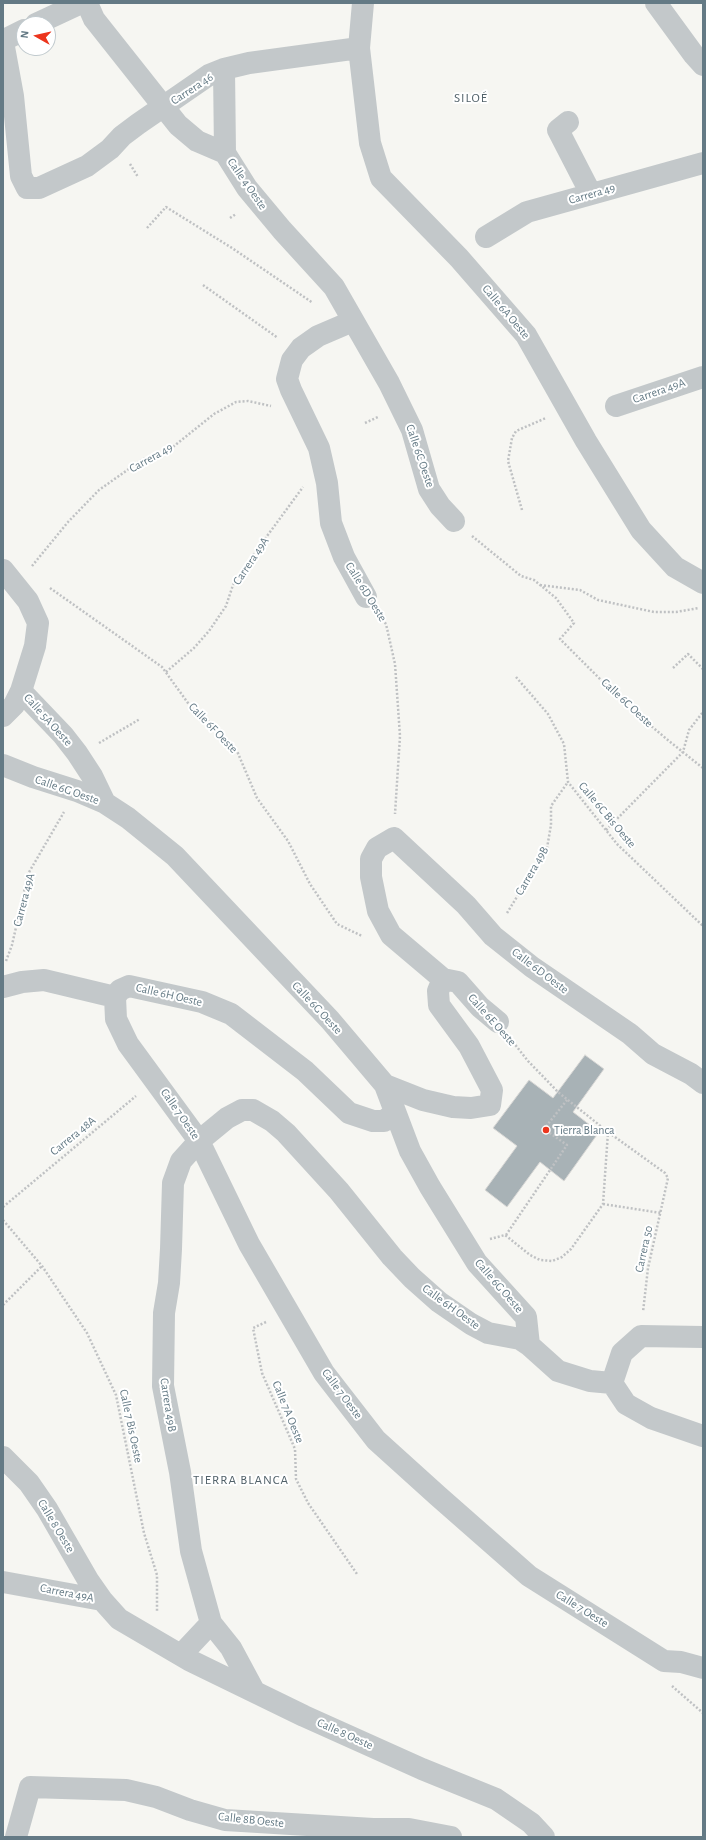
<!DOCTYPE html>
<html>
<head>
<meta charset="utf-8">
<style>
  body { margin:0 }
  #map { position:relative; width:706px; height:1840px; overflow:hidden; background:#f6f6f2; font-family:"Alegreya Sans",sans-serif }
  canvas { display:block }
  .frame { position:absolute; inset:0; border:4px solid #647a85; pointer-events:none }
  .north { position:absolute; left:16px; top:16px; width:40px; height:40px; box-sizing:border-box; background:#fff; border:1px solid #c1cace; border-radius:50%; rotate:278deg; font-size:11px; font-weight:700; line-height:16px; text-align:center; color:#647a85 }
  .north::after { content:''; display:block; margin:auto; width:14px; height:18px; background:#ec351d; clip-path:polygon(50% 0,100% 100%,50% 72%,0 100%) }
</style>
</head>
<body>
<div id="map">
<canvas width="706" height="1840"></canvas>
<div class="frame"></div>
<div class="north">N</div>
</div>
<script>
const g = document.querySelector('canvas').getContext('2d');
g.lineJoin = 'round';
function paint(path, color) { g.fillStyle = color; g.fill(path, 'evenodd'); }
const shape = rows => new Path2D(rows.map(r => 'M' + r).join(''));
function stroke(path, color, width, dash) { g.strokeStyle = color; g.lineWidth = width; g.lineCap = dash ? 'butt' : 'round'; g.setLineDash(dash || []); g.stroke(path); }
function drawText(font, color, halo, rows, align = 'center') {
  g.font = font + ' "Alegreya Sans",sans-serif'; g.lineWidth = 4; g.setLineDash([]); g.textBaseline = 'middle'; g.strokeStyle = halo; g.fillStyle = color; for (const [text, x, y, turn = 0] of rows) {
    g.save(); g.translate(x, y); g.rotate((+turn || 0) * Math.PI / 180); g.textAlign = isNaN(turn) ? turn : align; if (halo) g.strokeText(text, 0, 0); g.fillText(text, 0, 0); g.restore();
  }
}
const building = shape([
  [585,1055,604,1069,573,1112,599,1132,564,1181,540,1162,507,1207,485,1190,517,1146,493,1128,529,1080,553,1098,585,1055]
]);
paint(building, '#a8b2b6');
stroke(building, '#d8d7d5', 1);
stroke(shape([
  [130,164,138,177],
  [230,218,236,214],
  [147,228,166,207,232,248,313,303],
  [203,285,278,338],
  [365,423,378,417],
  [522,510,508,461,512,438,516,431,546,418],
  [472,536,521,576,534,580,556,598,574,623,560,639,625,704,669,741,703,768],
  [32,566,68,522,99,490,143,459,169,450,214,414,236,402,248,401,271,406],
  [540,585,580,590,598,600,654,612,676,612,699,608],
  [50,588,162,667,193,710,216,727,237,751,257,798,288,841,310,884,337,924,362,936],
  [380,616,386,624,395,664,400,736,395,814],
  [673,668,688,654,703,669],
  [166,672,194,648,209,631,226,606,233,585,248,562,303,487],
  [516,677,548,714,564,744,568,782,617,844,703,926],
  [99,743,140,719],
  [606,830,683,752,689,730,703,712],
  [507,913,547,848,551,825,551,806,568,782],
  [6,961,12,945,28,874,64,812],
  [513,1042,528,1061,558,1092,608,1132,665,1173,668,1178,648,1268,643,1312],
  [603,1204,661,1213],
  [3,1207,136,1096],
  [3,1220,42,1266,87,1333,116,1395,144,1533,157,1575,157,1612],
  [506,1235,567,1145,544,1129,567,1100],
  [490,1239,505,1235,530,1255,540,1260,552,1261,562,1257,571,1249,603,1204,608,1132],
  [3,1305,42,1266],
  [266,1322,253,1328,262,1373,295,1449,296,1479,308,1503,357,1574],
  [672,1686,703,1713]
]), '#bfc1c3', 2.5, [2, 2]);
stroke(shape([
  [87,3,94,19,178,125,197,141,225,153,247,188,282,230,334,287,389,383,412,430,429,489,440,506,454,521],
  [363,3,359,48,370,143,381,178,459,258,526,335,586,441,641,530,675,567,703,583],
  [656,3,694,55,703,65],
  [36,24,81,3],
  [24,30,8,38,5,41,4,47,13,96,21,176,27,188,39,188,87,166,110,149,122,136,138,124,209,75,224,69,249,63,359,48],
  [224,69,225,153],
  [568,122,558,130,591,194],
  [486,237,527,212,703,163],
  [353,321,318,336,301,348,292,360,287,379,291,390,319,448,327,483,331,523,344,557,366,597],
  [616,406,703,377],
  [3,570,28,601,38,623,35,646,21,691,63,735,77,753,92,776,105,803],
  [3,716,14,705,21,691],
  [3,765,33,777,77,791,105,803,128,818,175,856,330,1020,385,1085,410,1151,430,1187,477,1263,526,1317,529,1345],
  [3,987,22,982,44,980,115,997,120,990,129,986,202,1002,231,1014,305,1071,349,1113,373,1121,384,1121,395,1113],
  [115,997,116,1019,128,1044,199,1141,249,1244,324,1373,376,1440,438,1496,529,1576,664,1661,681,1662,703,1668],
  [498,1022,480,1007,458,982,443,979,391,935,378,911,371,877,371,859,377,848,394,838,466,905,493,936,532,967,630,1034,653,1054,691,1074,703,1083],
  [385,1085,423,1100,453,1107,471,1108,490,1105,492,1090,469,1046,439,1005,438,991,443,979],
  [612,1383,622,1353,641,1336,703,1337],
  [3,1457,29,1483,47,1509,88,1580,102,1600],
  [3,1582,102,1600,119,1619,189,1660,304,1716,422,1769,496,1799,531,1823,544,1837],
  [181,1655,211,1623],
  [253,1689,231,1648,211,1623,191,1551,180,1472,163,1386,164,1313,169,1283,171,1249,173,1183,181,1161,199,1141,227,1118,242,1110,253,1110,272,1121,286,1133,339,1191,392,1257,412,1278,439,1302,471,1324,488,1333,520,1339,529,1345,558,1371,590,1381,612,1383,626,1404,651,1418,703,1436],
  [16,1837,30,1787,126,1790,156,1797,190,1810,225,1820,373,1829,409,1829,451,1837]
]), '#c3c8ca', 22);
for (const [x, y, r, color] of [
  [546,1130,4,"#ec351d"]
]) { const dot = new Path2D(); dot.arc(x, y, r, 0, 2 * Math.PI); g.fillStyle = color; g.fill(dot); stroke(dot, '#fff', 1.5); }
drawText('12px', '#647a85', '#fff', [
  ["Carrera 46",192,89,-33],
  ["Calle 4 Oeste",247,184,55],
  ["Carrera 49",592,194,-16],
  ["Calle 6A Oeste",506,312,50],
  ["Carrera 49A",659,391,-19],
  ["Calle 6C Oeste",420,456,71],
  ["Carrera 49",151,458,-29],
  ["Carrera 49A",251,561,-56],
  ["Calle 6D Oeste",366,592,58],
  ["Calle 6C Oeste",627,703,43],
  ["Calle 5A Oeste",48,720,48],
  ["Calle 6F Oeste",213,728,46],
  ["Calle 6G Oeste",67,790,19],
  ["Calle 6C Bis Oeste",607,815,50],
  ["Carrera 49B",532,871,-60],
  ["Carrera 49A",24,900,-75],
  ["Calle 6D Oeste",540,971,37],
  ["Calle 6H Oeste",169,995,13],
  ["Calle 6G Oeste",317,1008,47],
  ["Calle 6E Oeste",492,1020,48],
  ["Calle 7 Oeste",180,1114,55],
  ["Carrera 48A",73,1136,-39],
  ["Carrera 50",644,1249,-78],
  ["Calle 6G Oeste",499,1286,49],
  ["Calle 6H Oeste",451,1307,36],
  ["Calle 7 Oeste",342,1394,53],
  ["Carrera 49B",168,1405,81],
  ["Calle 7A Oeste",288,1412,68],
  ["Calle 7 Bis Oeste",131,1426,78],
  ["Calle 8 Oeste",56,1526,59],
  ["Carrera 49A",67,1593,11],
  ["Calle 7 Oeste",582,1609,32],
  ["Calle 8 Oeste",345,1734,24],
  ["Calle 8B Oeste",251,1820,6]
]);
drawText('12px', '#647a85', '#fff', [
  ["Tierra Blanca",554,1130]
], 'left');
g.letterSpacing = '1px';
drawText('13px', '#52626a', '#fff', [
  ["SILOÉ",471,98],
  ["TIERRA BLANCA",241,1480]
]);
g.letterSpacing = '0px';
</script>
</body>
</html>
